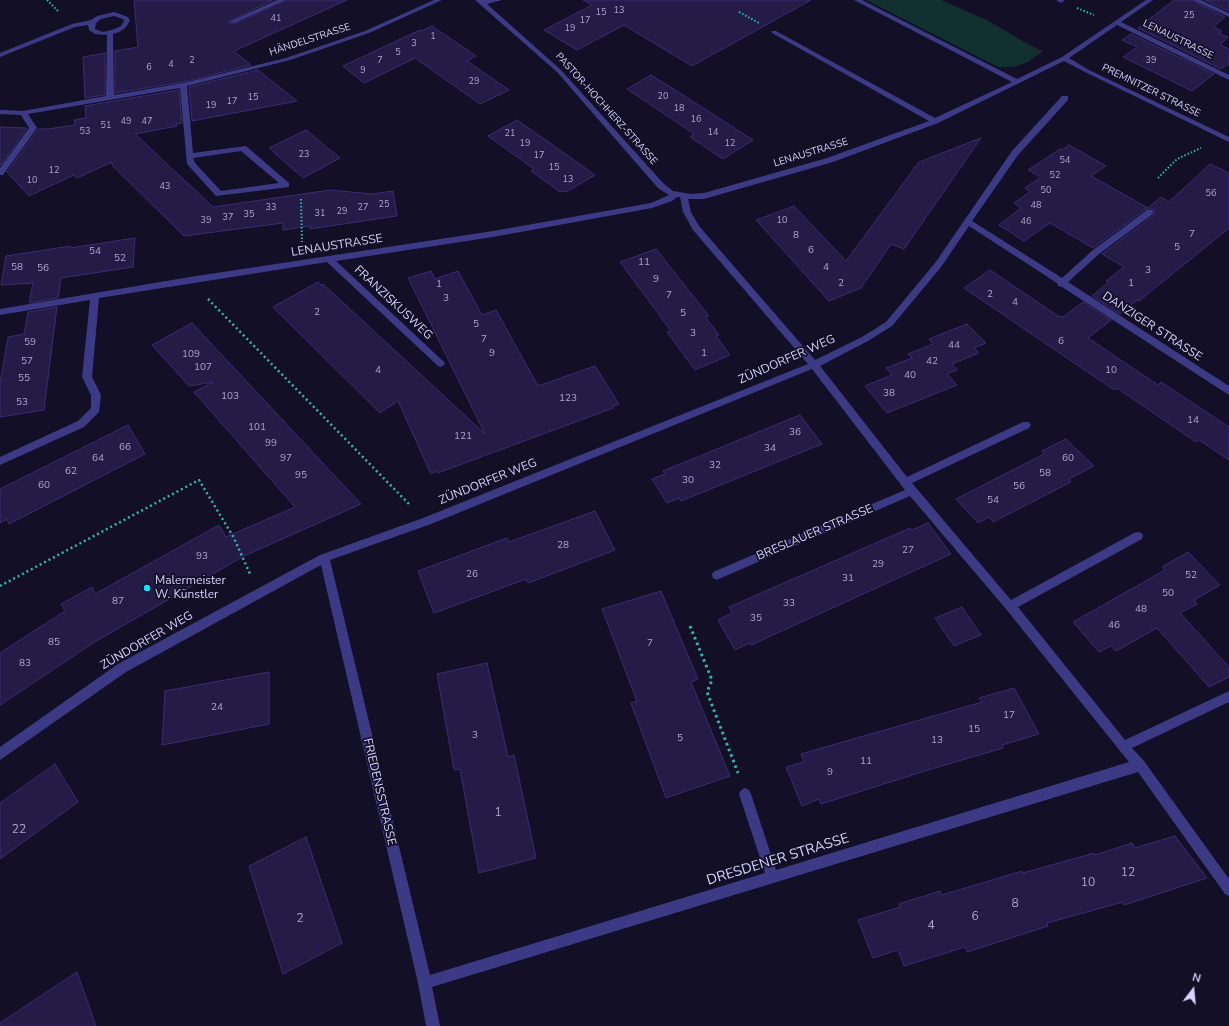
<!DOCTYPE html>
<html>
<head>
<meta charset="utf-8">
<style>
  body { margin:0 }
  #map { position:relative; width:1229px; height:1026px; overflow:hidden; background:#130f26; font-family:"Nunito Sans",sans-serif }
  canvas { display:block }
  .north { position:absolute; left:1173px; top:970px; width:40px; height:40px; -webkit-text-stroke:3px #130f26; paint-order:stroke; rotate:16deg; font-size:11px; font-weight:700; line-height:16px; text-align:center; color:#d9d4ff }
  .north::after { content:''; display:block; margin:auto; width:14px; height:18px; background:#d9d4ff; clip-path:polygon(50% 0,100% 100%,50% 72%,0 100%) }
</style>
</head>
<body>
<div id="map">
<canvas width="1229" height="1026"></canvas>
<div class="north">N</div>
</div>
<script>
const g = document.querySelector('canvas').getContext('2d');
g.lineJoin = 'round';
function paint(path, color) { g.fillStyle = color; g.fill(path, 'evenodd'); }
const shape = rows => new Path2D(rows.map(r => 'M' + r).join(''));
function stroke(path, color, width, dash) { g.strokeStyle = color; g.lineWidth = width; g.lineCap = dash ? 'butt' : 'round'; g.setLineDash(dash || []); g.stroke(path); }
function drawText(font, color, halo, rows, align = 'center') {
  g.font = font + ' "Nunito Sans",sans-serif'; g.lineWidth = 3.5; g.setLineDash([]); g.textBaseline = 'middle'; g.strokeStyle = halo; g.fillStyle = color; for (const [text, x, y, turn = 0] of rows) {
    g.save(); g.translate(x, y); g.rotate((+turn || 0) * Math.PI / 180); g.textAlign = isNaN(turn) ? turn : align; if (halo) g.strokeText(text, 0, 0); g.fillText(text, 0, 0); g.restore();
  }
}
paint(shape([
  [866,0,941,0,989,21,1029,45,1043,51,1028,62,1014,67,998,67]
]), '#12302f');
const building = shape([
  [134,0,273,0,228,22,229,23,234,24,286,0,347,0,234,51,251,65,183,82,115,93,115,51,138,47,134,0],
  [583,0,811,0,692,66,624,25,577,50,544,30,592,5,583,0],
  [1174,0,1192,0,1225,17,1213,27,1222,31,1219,34,1228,37,1220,45,1229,49,1229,64,1221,69,1138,28,1174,0],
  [1205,0,1229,0,1229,11,1205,0],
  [432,26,476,56,467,61,509,90,480,104,415,58,364,83,343,66,420,30,421,31,432,26],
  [1131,34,1214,74,1192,91,1123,57,1137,47,1122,40,1131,34],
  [105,53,105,95,85,98,83,57,105,53],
  [258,70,297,101,192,121,189,87,258,70],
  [651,75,683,95,753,140,723,159,690,137,694,134,627,89,651,75],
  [179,90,182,123,176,124,177,126,135,134,213,207,330,190,373,194,393,191,397,216,310,229,310,226,283,230,283,223,184,236,112,165,112,162,77,178,74,175,29,196,7,172,38,129,48,129,75,125,74,120,86,118,85,106,179,90],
  [517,120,564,153,595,175,568,191,560,192,531,171,534,169,488,136,517,120],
  [0,127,27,128,1,165,0,164,0,127],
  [306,130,340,158,303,178,269,148,306,130],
  [981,138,904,249,891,244,861,288,829,301,756,220,794,206,846,261,919,162,981,138],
  [1069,145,1106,166,1091,176,1148,208,1161,197,1169,202,1210,164,1229,173,1229,228,1139,301,1137,300,1120,314,1092,296,1109,282,1106,281,1124,267,1102,254,1154,215,1154,209,1146,209,1093,248,1050,223,1024,241,999,225,1021,208,1014,203,1030,192,1025,188,1041,177,1028,170,1060,149,1062,150,1069,145],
  [135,238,133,267,61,278,58,298,29,303,33,283,1,285,6,256,71,246,70,248,135,238],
  [656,249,709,316,705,317,719,335,716,336,730,355,695,370,667,332,671,331,620,262,656,249],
  [990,270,1058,316,1063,317,1083,302,1111,320,1088,338,1158,385,1161,382,1229,427,1229,460,1199,440,1196,442,1117,388,1114,390,964,288,990,270],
  [431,271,435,279,458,271,482,315,496,310,538,386,595,366,619,404,613,406,613,408,438,473,438,471,431,474,398,401,380,413,273,307,318,282,321,285,323,284,485,434,408,278,431,271],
  [57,307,44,410,0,417,0,383,8,337,24,334,28,312,57,307],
  [192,323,361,504,244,556,93,643,0,705,0,653,65,611,61,604,92,587,95,594,219,525,226,537,295,507,194,392,213,382,189,386,152,345,192,323],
  [967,324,986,343,974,348,979,353,952,364,957,370,947,374,957,385,887,413,865,386,892,375,886,368,912,358,908,354,933,344,929,339,967,324],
  [800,415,822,444,681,501,679,498,667,503,652,479,665,474,663,471,800,415],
  [128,425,145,454,9,524,7,519,0,523,0,489,128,425],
  [1066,439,1094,466,1069,479,1071,482,993,522,989,517,978,523,956,499,1044,454,1042,451,1066,439],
  [595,511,615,550,528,583,526,579,434,613,418,571,507,538,509,542,595,511],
  [928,523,951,554,751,645,750,643,735,650,718,620,732,613,729,607,910,528,912,530,928,523],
  [1188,552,1220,585,1194,600,1197,604,1180,613,1229,667,1229,677,1209,687,1157,628,1116,651,1111,646,1099,652,1073,622,1165,570,1162,567,1188,552],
  [661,591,698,679,691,682,730,776,666,798,631,703,637,701,602,609,661,591],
  [962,607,981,635,954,646,935,618,962,607],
  [487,663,508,757,514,755,536,858,479,873,460,769,454,770,437,674,487,663],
  [269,672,269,724,162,745,165,691,269,672],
  [1014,688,1039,734,1002,745,1003,748,928,770,821,804,819,799,802,806,786,767,804,762,801,754,982,702,979,698,1014,688],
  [55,764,78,802,0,859,0,803,55,764],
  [1175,836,1207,878,1124,905,1123,902,1047,923,1048,926,967,952,965,947,904,966,898,950,873,958,858,920,900,907,899,904,940,891,942,895,1022,871,1023,873,1094,853,1095,855,1132,843,1135,848,1175,836],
  [306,837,342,943,283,974,249,866,306,837],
  [77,972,96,1026,0,1026,0,1023,77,972]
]);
paint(building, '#241b47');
stroke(building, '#3b2d73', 1);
stroke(shape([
  [47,0,58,11],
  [1077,8,1094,15],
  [739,12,759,23],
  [1158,178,1177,159,1201,148],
  [301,199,302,242]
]), '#2fb8b0', 2, [1.5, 2]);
stroke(shape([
  [208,299,409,504],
  [0,586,199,480,234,538,250,574]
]), '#2fb8b0', 2.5, [2, 3]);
stroke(shape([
  [690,626,712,680,707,692,738,773]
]), '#2fb8b0', 3, [2.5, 3.5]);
paint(shape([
  [277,0,285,0,234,23,229,22,277,0],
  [434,0,442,0,369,33,290,60,187,86,193,153,246,146,289,183,289,187,216,196,187,164,180,88,28,114,37,128,3,175,0,175,0,168,29,128,21,115,0,114,0,110,23,111,106,96,107,35,95,34,89,30,88,25,75,27,0,57,0,53,72,24,91,20,97,16,114,12,128,17,130,21,125,28,119,32,113,34,114,95,183,83,286,58,365,31,434,0],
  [114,16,123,19,124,21,121,26,115,29,103,32,95,29,96,23,101,19,114,16],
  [241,151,279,183,221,191,195,163,193,158,241,151],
  [475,0,502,0,487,4,561,70,664,184,673,191,691,194,704,193,827,158,929,121,772,33,772,31,776,31,935,118,1012,82,854,0,862,0,1017,79,1062,57,1146,0,1153,0,1121,22,1229,75,1229,80,1227,79,1117,25,1069,58,1089,70,1229,137,1229,142,1085,72,1064,61,938,123,833,162,704,199,688,199,691,212,699,226,815,360,862,337,886,322,935,263,1012,151,1062,96,1068,96,1068,100,1018,155,972,221,1062,278,1093,250,1147,210,1153,210,1153,214,1099,254,1068,282,1229,386,1229,395,1062,287,1058,286,1057,283,969,226,941,267,892,326,868,341,820,366,907,477,1023,422,1029,422,1031,425,1029,428,912,483,1011,600,1134,533,1138,532,1142,533,1143,536,1142,539,1018,607,1125,740,1229,691,1229,702,1132,748,1144,761,1229,879,1229,896,1225,894,1138,772,432,987,440,1026,426,1026,418,983,321,565,126,672,0,760,0,747,118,664,320,555,423,518,808,364,693,230,683,212,680,197,677,197,672,201,652,208,493,237,336,261,444,362,445,364,441,367,438,366,327,262,99,298,92,377,101,395,99,412,84,427,0,465,0,457,78,421,91,408,91,395,82,377,90,300,0,315,0,309,190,277,493,231,651,203,669,195,658,188,557,72,475,0],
  [812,369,905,490,713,572,712,575,713,578,717,580,721,578,910,496,1006,609,1129,762,776,870,751,794,749,790,745,788,741,790,739,794,765,873,430,975,330,560,431,524,812,369],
  [1056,0,1064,0,1064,1,1061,3,1056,0],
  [1193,0,1201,0,1229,13,1229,17,1193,0]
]), '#3d3a85');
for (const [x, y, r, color] of [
  [147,588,4,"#00e5ff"]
]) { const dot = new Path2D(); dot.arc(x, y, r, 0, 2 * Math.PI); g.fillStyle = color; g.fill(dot); stroke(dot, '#130f26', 1.5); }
drawText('9px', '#aca6d1', null, [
  ["13",619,11],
  ["15",601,13],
  ["25",1189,16],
  ["41",276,19],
  ["17",585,21],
  ["19",570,29],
  ["1",433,37],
  ["3",414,44],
  ["5",398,53],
  ["2",192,61],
  ["7",380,61],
  ["39",1151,61],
  ["4",171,65],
  ["6",149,68],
  ["9",363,71],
  ["29",474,82],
  ["20",663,97],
  ["15",253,98],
  ["17",232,102],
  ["19",211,106],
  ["18",679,109],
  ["16",696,120],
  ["49",126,122],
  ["47",147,122],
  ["51",106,126],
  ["53",85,132],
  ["14",713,133],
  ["21",510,134],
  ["19",525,144],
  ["12",730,144],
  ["23",304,155],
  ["17",539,156],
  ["54",1065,161],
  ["15",554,168],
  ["12",54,171],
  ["52",1055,176],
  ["13",568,180],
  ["10",32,181],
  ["43",165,187],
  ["50",1046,191],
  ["56",1211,194],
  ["25",384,205],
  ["48",1036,206],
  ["33",271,208],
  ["27",363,208],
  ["29",342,212],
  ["31",320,214],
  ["35",249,215],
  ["37",228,218],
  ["39",206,221],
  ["10",782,221],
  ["46",1026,222]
]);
drawText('10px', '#d9d4ff', '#130f26', [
  ["HÄNDELSTRASSE",310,40,-18],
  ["LENAUSTRASSE",1178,40,26],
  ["PREMNITZER STRASSE",1151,91,26],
  ["PASTOR-HOCHHERZ-STRASSE",606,109,48],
  ["LENAUSTRASSE",811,153,-17]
]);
drawText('10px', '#aca6d1', null, [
  ["7",1192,235],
  ["8",796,236],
  ["5",1177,248],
  ["6",811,251],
  ["54",95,252],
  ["52",120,259],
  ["11",644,263],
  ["58",17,268],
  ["4",826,268],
  ["56",43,269],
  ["3",1148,271],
  ["9",656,280],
  ["2",841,284],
  ["1",1131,284],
  ["1",439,285],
  ["2",990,295],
  ["7",669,296],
  ["3",446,299],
  ["4",1015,303],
  ["2",317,313],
  ["5",683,314],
  ["5",476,325],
  ["3",693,334],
  ["7",484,340],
  ["6",1061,342],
  ["59",30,343],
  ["44",954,346],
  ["9",492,354],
  ["1",704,354],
  ["109",191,355],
  ["57",27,362],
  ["42",932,362],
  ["107",203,368],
  ["4",378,371],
  ["10",1111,371],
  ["40",910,376],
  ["55",24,379],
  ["38",889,394],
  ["103",230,397],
  ["123",568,399],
  ["53",22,403],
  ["14",1193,421],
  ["101",257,428],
  ["36",795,433],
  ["121",463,437],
  ["99",271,444],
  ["66",125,448],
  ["34",770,449],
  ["64",98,459],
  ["97",286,459],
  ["60",1068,459],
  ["32",715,466],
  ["62",71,472],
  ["58",1045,474],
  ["95",301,476],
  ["30",688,481],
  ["60",44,486],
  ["56",1019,487],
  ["54",993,501],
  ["28",563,546],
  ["27",908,551],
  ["93",202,557],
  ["29",878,565],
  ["26",472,575],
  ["52",1191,576],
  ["31",848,579],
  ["50",1168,594],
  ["87",118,602],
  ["33",789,604],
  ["48",1141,610],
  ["35",756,619],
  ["46",1114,626],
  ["85",54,643],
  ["7",650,644],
  ["83",25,664],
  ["24",217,708],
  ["17",1009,716],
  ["15",974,730],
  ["3",475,736],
  ["5",680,739],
  ["13",937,741],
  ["11",866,762],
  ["9",830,773]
]);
drawText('12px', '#d9d4ff', '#130f26', [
  ["LENAUSTRASSE",337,246,-9],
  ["FRANZISKUSWEG",393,303,43],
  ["DANZIGER STRASSE",1152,327,33],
  ["ZÜNDORFER WEG",787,360,-24],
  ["ZÜNDORFER WEG",488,482,-22],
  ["BRESLAUER STRASSE",815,533,-23],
  ["ZÜNDORFER WEG",147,641,-30],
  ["FRIEDENSSTRASSE",379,792,77]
]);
drawText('12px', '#d9d4ff', '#130f26', [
  ["Malermeister",155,581],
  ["W. Künstler",155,595]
], 'left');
drawText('12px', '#aca6d1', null, [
  ["1",498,813],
  ["22",19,830],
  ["12",1128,873],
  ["10",1088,883],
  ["8",1015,904],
  ["6",975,917],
  ["2",300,919],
  ["4",931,926]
]);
drawText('14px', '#d9d4ff', '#130f26', [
  ["DRESDENER STRASSE",778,860,-17]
]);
</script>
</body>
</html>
